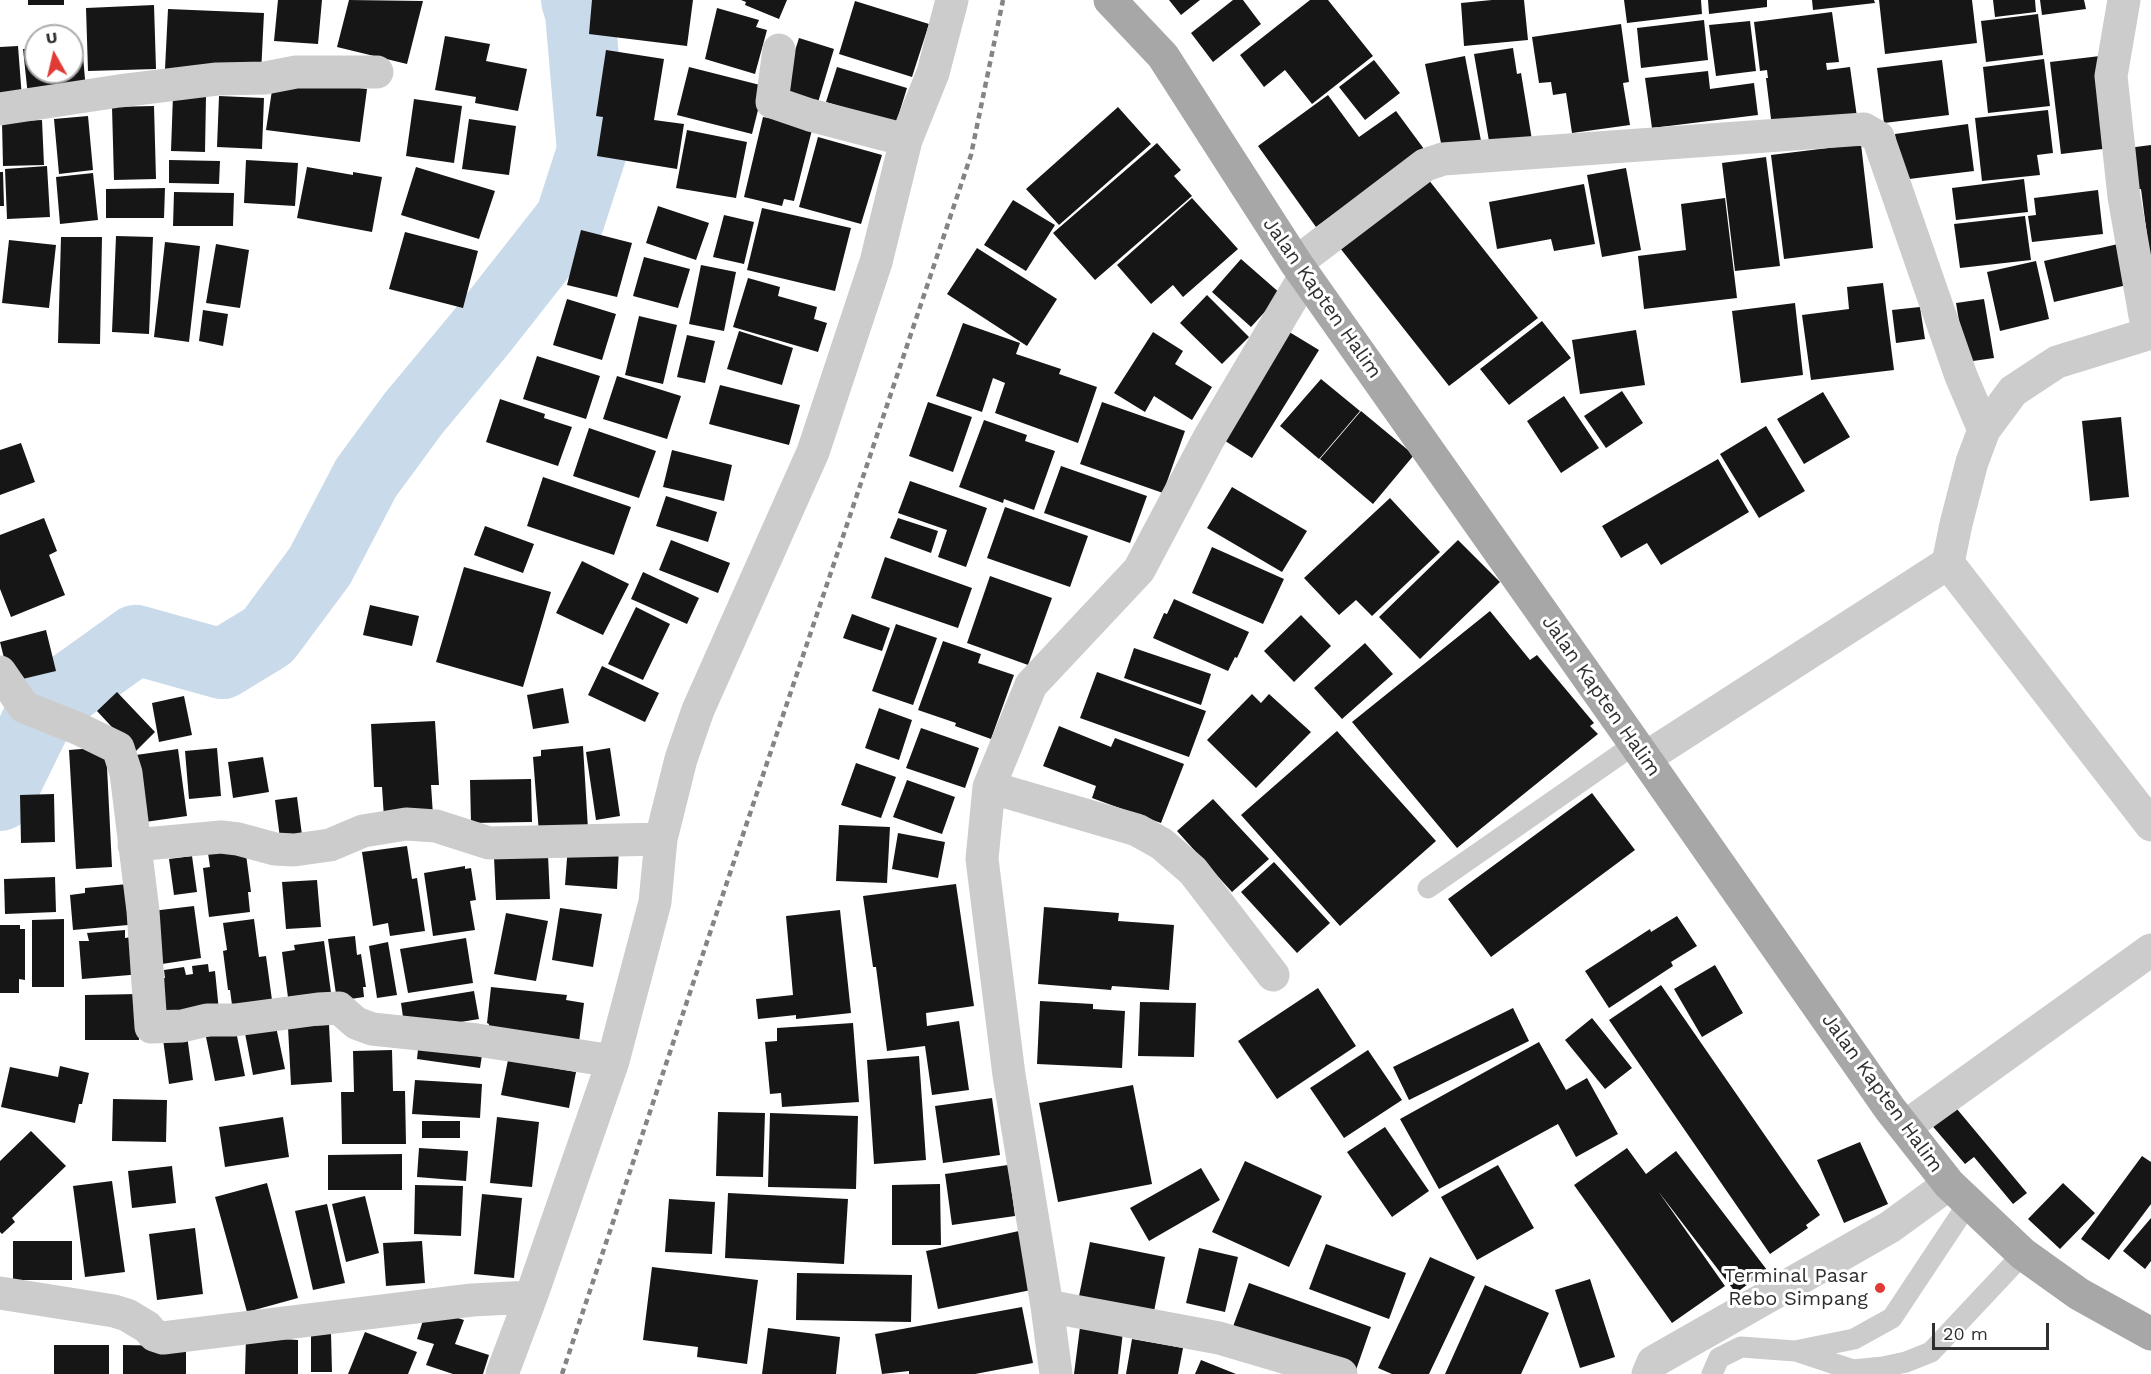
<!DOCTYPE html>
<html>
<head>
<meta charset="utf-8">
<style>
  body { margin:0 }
  #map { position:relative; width:2151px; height:1374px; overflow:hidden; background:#fff; font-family:"Work Sans",sans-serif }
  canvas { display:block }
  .north { position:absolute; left:24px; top:24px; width:60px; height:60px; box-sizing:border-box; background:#fff; border:2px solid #acacac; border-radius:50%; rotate:352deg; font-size:16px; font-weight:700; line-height:24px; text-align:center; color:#2f2f2f }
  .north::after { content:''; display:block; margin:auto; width:21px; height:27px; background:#e13b35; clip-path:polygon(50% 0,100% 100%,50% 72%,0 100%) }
  .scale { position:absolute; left:1932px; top:1323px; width:117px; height:27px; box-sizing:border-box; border:3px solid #2f2f2f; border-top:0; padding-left:8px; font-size:18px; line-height:21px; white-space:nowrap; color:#2f2f2f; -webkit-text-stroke:4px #fff; paint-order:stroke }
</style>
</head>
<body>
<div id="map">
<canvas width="2151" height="1374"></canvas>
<div class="north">U</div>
<div class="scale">20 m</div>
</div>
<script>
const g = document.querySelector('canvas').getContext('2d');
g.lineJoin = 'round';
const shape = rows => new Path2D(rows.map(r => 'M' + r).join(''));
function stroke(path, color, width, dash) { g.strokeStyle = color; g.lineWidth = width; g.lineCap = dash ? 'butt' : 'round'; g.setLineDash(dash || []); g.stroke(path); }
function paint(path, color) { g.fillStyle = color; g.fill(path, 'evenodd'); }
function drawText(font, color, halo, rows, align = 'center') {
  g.font = font + ' "Work Sans",sans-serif'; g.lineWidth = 6; g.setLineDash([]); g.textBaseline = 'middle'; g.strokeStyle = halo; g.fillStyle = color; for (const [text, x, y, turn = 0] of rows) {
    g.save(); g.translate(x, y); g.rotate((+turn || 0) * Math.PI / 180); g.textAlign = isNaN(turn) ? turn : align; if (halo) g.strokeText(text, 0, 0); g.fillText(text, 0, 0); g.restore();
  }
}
stroke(shape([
  [0,796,44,706,136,640,222,664,268,636,320,566,366,478,413,414,482,331,570,219,592,151,580,13,576,0]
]), '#c9daeb', 70);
paint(shape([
  [28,0,64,0,64,5,28,5],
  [278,0,322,0,318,44,274,41],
  [349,0,423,1,407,64,337,47],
  [592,0,693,0,687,46,589,34],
  [741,0,787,0,779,19,745,5,746,2],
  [1169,0,1200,0,1181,15],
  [1233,0,1243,0,1261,24,1213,62,1191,33],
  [1310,0,1328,0,1373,56,1312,104,1285,70,1264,87,1240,55],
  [1492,0,1524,0,1528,40,1464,46,1461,3],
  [1624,0,1701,0,1702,14,1627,23],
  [1708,0,1767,0,1767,7,1709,14],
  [1812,0,1874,0,1875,3,1813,10],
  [1879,0,1972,0,1977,43,1885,54],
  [1993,0,2035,0,2036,12,1995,17],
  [2040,0,2084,0,2086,9,2042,15],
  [855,1,929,24,912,77,839,54],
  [154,5,156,69,88,71,86,8],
  [717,8,759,20,756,27,767,30,755,74,705,59],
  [168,9,264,13,261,74,165,69],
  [1832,12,1839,62,1826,63,1827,70,1850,67,1857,117,1772,127,1766,78,1768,78,1767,70,1760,71,1754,22],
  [2038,14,2043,55,1986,62,1981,21],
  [1704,20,1708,60,1641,68,1637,28],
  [1750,21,1756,71,1716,76,1709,25],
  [1621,24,1629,82,1623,83,1630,125,1572,133,1566,93,1553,95,1551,82,1539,83,1532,37],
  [445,36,490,44,486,61,527,69,518,111,475,103,476,97,435,90],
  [799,38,834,49,816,109,780,98],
  [72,44,82,44,86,91,28,96,23,49,36,48,36,72,72,72],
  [18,46,22,98,0,100,0,47],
  [1513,48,1517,74,1521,73,1532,140,1490,147,1474,54],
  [606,50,664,59,654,120,684,124,677,169,597,156,603,117,596,116],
  [1465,56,1482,146,1443,153,1425,64],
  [2100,56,2111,148,2061,154,2050,62],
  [2044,59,2050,106,1988,113,1983,67],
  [1374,60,1400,93,1365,120,1339,87],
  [1942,60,1949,115,1884,123,1877,68],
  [689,67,764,86,752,134,677,115],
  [837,67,907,88,896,123,826,102],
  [1708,71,1710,89,1754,83,1758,115,1652,128,1645,78],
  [274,77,367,89,360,142,266,130],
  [173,95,206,96,205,152,171,151],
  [1328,95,1359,137,1396,111,1424,149,1316,227,1258,146],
  [219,96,264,98,262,149,217,147],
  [414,99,462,106,454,163,406,156],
  [154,106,156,179,114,180,112,107],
  [1118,107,1151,144,1059,225,1026,189],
  [2048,110,2053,153,2037,155,2040,175,1982,181,1975,118],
  [88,116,93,170,59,174,54,119],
  [763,117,813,126,794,201,784,199,782,206,744,197],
  [469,119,516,126,509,175,462,169],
  [42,120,44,165,3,166,2,122],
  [1968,124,1974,171,1901,180,1895,134],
  [687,130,747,142,736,198,676,188],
  [818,137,882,155,861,224,799,207],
  [1157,143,1181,170,1174,176,1192,196,1095,280,1053,233],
  [1861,144,1873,248,1784,259,1771,155],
  [2151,145,2151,258,2150,258,2141,189,2133,190,2128,148],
  [1766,157,1780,266,1735,271,1722,163],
  [169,160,220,161,219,184,169,183],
  [246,160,298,163,295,206,244,203],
  [47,166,50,217,7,219,5,169],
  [307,167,353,175,353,172,382,177,372,232,297,218],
  [416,167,495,191,479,239,401,215],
  [1626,168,1641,250,1602,257,1587,175],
  [0,172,3,172,4,206,0,206],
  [93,173,98,220,60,224,56,177],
  [1428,179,1538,318,1449,386,1340,248],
  [2024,179,2028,212,1956,220,1952,188],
  [1584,184,1595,244,1554,251,1551,239,1497,249,1489,202],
  [165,188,164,218,106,218,106,189],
  [2098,190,2103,234,2032,242,2028,216,2036,215,2034,198],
  [174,192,234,193,233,226,173,226],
  [1192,198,1238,249,1183,297,1173,285,1151,304,1117,265],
  [1725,198,1737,298,1644,309,1638,256,1686,250,1681,204],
  [1013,200,1055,225,1026,271,984,245],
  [658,206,709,223,696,260,646,243],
  [762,208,851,228,835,291,747,270],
  [724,215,754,222,744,264,713,257],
  [2025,216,2031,260,1960,268,1954,224],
  [581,230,632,243,617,297,567,285],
  [405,232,478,251,463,308,389,289],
  [116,236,153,237,149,334,112,332],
  [61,237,102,237,100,344,58,343],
  [9,240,56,245,49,308,2,303],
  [165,242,200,246,189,342,154,337],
  [216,244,249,250,240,308,206,303],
  [2118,244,2127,285,2054,302,2044,261],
  [977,248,1057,299,1027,346,947,294],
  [644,257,690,269,678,308,633,296],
  [1241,259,1281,294,1251,327,1212,292],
  [2036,261,2049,319,2000,331,1987,272],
  [701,265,736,272,724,331,689,324],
  [748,278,780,287,778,296,817,307,814,319,827,323,818,352,733,327],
  [1883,283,1894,370,1811,380,1802,315,1849,309,1847,287],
  [1207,295,1249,337,1222,364,1180,323],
  [567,299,616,314,602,360,553,345],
  [1984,299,1994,358,1966,362,1956,303],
  [1795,303,1803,375,1741,383,1732,311],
  [1920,307,1925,339,1896,343,1892,310],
  [203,310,228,314,223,346,199,341],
  [639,316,677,325,663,384,625,375],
  [1542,321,1571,358,1509,405,1480,369],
  [963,323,1020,343,1016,354,1061,369,1059,374,1097,387,1078,443,995,413,1005,383,993,378,982,412,936,396],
  [1286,330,1319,350,1252,458,1219,437],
  [1636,330,1645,385,1580,394,1572,340],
  [739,331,793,348,782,385,727,369],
  [1153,332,1183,351,1175,364,1212,387,1192,420,1154,396,1145,412,1114,393],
  [687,335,715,341,705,383,677,377],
  [537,356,600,376,586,419,523,399],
  [617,376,681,396,667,439,603,419],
  [1321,379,1360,411,1319,459,1280,426],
  [720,385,800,405,789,445,709,424],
  [1622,391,1643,423,1606,448,1584,416],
  [1823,392,1850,437,1804,464,1777,419],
  [1564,396,1599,448,1561,473,1527,421],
  [500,399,545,414,544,418,572,427,558,466,486,442],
  [928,402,972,417,953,472,909,456],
  [1102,402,1185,431,1163,493,1080,464],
  [1361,411,1414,455,1373,504,1320,459],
  [2121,417,2129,497,2090,501,2082,421],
  [984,420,1027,435,1025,441,1055,451,1034,510,1004,499,1003,503,959,487],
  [1766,426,1805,491,1759,518,1720,454],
  [589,428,656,451,639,498,573,476],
  [21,443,35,482,0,495,0,450],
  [672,450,732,465,724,501,663,487],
  [1718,459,1749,512,1661,565,1647,543,1621,558,1602,526],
  [1061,466,1147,496,1130,543,1044,513],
  [543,477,631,507,614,555,527,526],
  [910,481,987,508,966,567,938,557,947,530,898,513],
  [1232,487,1307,531,1282,572,1207,528],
  [666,496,717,512,708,542,656,526],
  [1390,498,1440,552,1372,616,1356,600,1339,615,1304,578],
  [1005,507,1088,536,1070,587,987,558],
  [44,518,57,551,49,555,65,595,11,617,0,589,0,535],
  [898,518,938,531,931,553,890,538],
  [485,526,534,544,523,573,474,555],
  [671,540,730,563,718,593,659,570],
  [1458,540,1500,582,1420,659,1379,617],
  [1212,547,1284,579,1263,624,1192,593],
  [885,557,972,588,958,628,871,598],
  [582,561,629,584,603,635,556,613],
  [464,567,551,592,523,687,436,662],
  [643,572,699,598,687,624,631,599],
  [990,576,1052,598,1028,665,967,643],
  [1174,599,1249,632,1237,658,1235,657,1228,671,1153,638,1164,613,1167,614],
  [370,605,419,616,412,646,363,635],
  [636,607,670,624,643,680,608,664],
  [1490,611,1530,660,1537,655,1594,723,1590,726,1598,734,1457,848,1352,722],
  [852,614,890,628,882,651,843,638],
  [1301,615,1331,646,1294,682,1264,651],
  [896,624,937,638,913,705,872,691],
  [46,630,56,671,10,682,0,642],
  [943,641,981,654,978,663,1014,675,991,739,955,726,956,723,918,710],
  [1365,643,1393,674,1342,719,1314,688],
  [1134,648,1211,674,1201,705,1124,678],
  [602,666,659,693,645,722,588,695],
  [1097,672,1206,711,1189,757,1080,718],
  [563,688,569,723,533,729,527,695],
  [117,692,155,732,135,752,97,711],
  [1252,694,1261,703,1269,694,1311,732,1256,788,1207,740],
  [184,696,192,735,159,742,152,703],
  [879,708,912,720,899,760,865,748],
  [435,721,439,785,431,785,433,815,384,818,382,787,374,787,371,724],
  [1059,726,1111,747,1115,738,1184,764,1161,823,1092,798,1096,786,1043,766],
  [921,728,979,748,965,788,906,768],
  [1337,731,1436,841,1340,926,1241,815],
  [583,746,588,829,539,833,533,757,541,756,541,750],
  [106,747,112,867,76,869,69,750],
  [217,748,221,796,189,799,185,751],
  [610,748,620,816,596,820,586,752],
  [178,749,187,816,138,823,129,756],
  [263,757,269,792,233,798,228,762],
  [856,763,896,777,881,818,841,805],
  [531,779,532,822,471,823,470,780],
  [907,780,955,797,942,834,893,817],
  [1592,793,1635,850,1491,957,1448,899],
  [54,794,55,842,21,843,20,795],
  [297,797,302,835,280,838,275,800],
  [1213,799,1269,859,1232,892,1177,831],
  [839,825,890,827,887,883,836,881],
  [898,833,945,842,938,878,892,869],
  [568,845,619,848,617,889,565,885],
  [407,846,412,879,417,878,425,931,390,936,388,923,373,926,362,852],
  [245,847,251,892,248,892,250,912,209,917,203,868,210,867,208,853],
  [548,855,550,899,496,900,494,857],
  [192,856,197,892,174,895,169,859],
  [1274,862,1330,923,1297,953,1241,892],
  [465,866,465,869,471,868,476,900,470,901,475,930,433,936,424,873],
  [55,877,56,912,5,914,4,879],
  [317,880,321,927,286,929,282,882],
  [128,884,139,924,73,930,70,895,85,893,85,888],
  [956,884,974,1006,926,1013,927,1026,959,1021,969,1090,932,1095,925,1046,887,1051,876,967,873,967,863,896],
  [194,906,201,958,162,964,152,911],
  [1044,907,1119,913,1118,921,1174,925,1169,990,1112,986,1111,990,1038,984],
  [560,908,602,914,593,967,552,960],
  [840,910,851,1013,796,1019,796,1015,758,1019,756,999,793,995,786,916],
  [506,913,548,921,536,981,494,974],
  [1677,916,1697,946,1671,962,1673,966,1609,1008,1585,971,1650,929,1651,932],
  [64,919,64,987,32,987,32,920],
  [254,919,259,957,266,956,272,1000,232,1005,230,990,228,990,223,951,227,950,223,923],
  [0,925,20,925,20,929,25,929,25,980,19,979,19,993,0,993],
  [125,930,125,938,138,936,142,974,82,979,79,941,89,941,87,933],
  [355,936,357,955,361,954,366,987,363,987,364,997,337,1001,328,939],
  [466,938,473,983,408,993,400,949],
  [324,941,332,1000,289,1005,282,952,295,950,294,945],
  [388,942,397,995,377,998,369,946],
  [208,964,209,972,215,971,219,1011,160,1018,156,980,165,978,164,970,184,967,186,975,193,974,192,966],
  [1715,965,1743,1013,1702,1037,1674,989],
  [1661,985,1820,1215,1806,1225,1808,1228,1770,1254,1609,1020],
  [491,987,567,995,566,1000,584,1003,579,1042,488,1032,489,1024,487,1023],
  [1318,988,1356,1046,1277,1099,1238,1041],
  [474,991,479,1019,405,1031,401,1003],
  [139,994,139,1040,85,1040,85,995],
  [1040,1001,1093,1004,1093,1009,1125,1011,1122,1068,1037,1064],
  [1140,1002,1196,1003,1194,1057,1138,1056],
  [1513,1008,1529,1041,1409,1100,1393,1067],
  [1592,1018,1632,1068,1605,1089,1565,1040],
  [275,1022,285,1069,253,1075,244,1028],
  [853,1023,859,1102,782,1107,781,1093,770,1094,765,1042,777,1041,777,1028],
  [329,1025,332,1082,291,1085,288,1027],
  [236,1031,245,1076,215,1081,206,1037],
  [187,1035,193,1080,169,1084,163,1039],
  [419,1040,483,1049,480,1068,417,1059],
  [1539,1042,1566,1090,1587,1078,1618,1134,1576,1157,1558,1124,1439,1189,1400,1119],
  [392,1050,393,1091,405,1091,406,1144,342,1144,341,1092,354,1092,353,1051],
  [1368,1050,1402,1100,1344,1138,1310,1088],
  [919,1056,926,1160,874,1164,867,1060],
  [508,1060,576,1072,569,1108,501,1095],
  [60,1066,89,1073,82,1104,79,1104,75,1123,1,1107,10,1067,58,1077],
  [415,1080,482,1084,480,1118,412,1114],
  [1133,1085,1152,1184,1058,1202,1039,1103],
  [992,1098,1000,1155,943,1163,935,1106],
  [113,1099,167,1100,166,1142,112,1141],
  [1952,1103,2027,1193,2013,1204,1974,1157,1965,1164,1929,1122],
  [718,1112,765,1113,763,1177,716,1176],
  [770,1113,858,1116,856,1189,768,1187],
  [283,1117,289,1157,225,1167,219,1127],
  [497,1117,539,1122,532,1187,490,1183],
  [422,1121,460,1121,460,1138,422,1138],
  [1385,1127,1429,1191,1392,1217,1347,1152],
  [31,1131,66,1166,12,1218,15,1222,2,1234,0,1232,0,1161],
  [1860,1142,1888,1204,1844,1223,1817,1160],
  [419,1148,468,1151,466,1181,417,1177],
  [1627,1148,1646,1174,1676,1151,1767,1270,1736,1293,1658,1191,1725,1286,1672,1323,1574,1185],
  [402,1154,402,1190,328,1190,328,1155],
  [2142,1156,2151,1162,2151,1204,2109,1260,2081,1239],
  [1245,1161,1322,1196,1289,1267,1212,1232],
  [1008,1165,1015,1216,952,1225,945,1174],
  [1498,1165,1534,1228,1477,1260,1441,1197],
  [172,1166,176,1203,132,1208,128,1171],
  [1201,1168,1220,1200,1149,1241,1130,1208],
  [112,1181,125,1272,85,1277,73,1186],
  [267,1183,298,1298,247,1312,215,1197],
  [2063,1183,2095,1213,2060,1249,2028,1219],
  [940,1184,941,1245,892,1245,892,1185],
  [415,1185,463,1186,461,1236,414,1234],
  [728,1193,848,1199,844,1264,725,1258],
  [482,1194,522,1198,514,1278,474,1274],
  [365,1196,379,1253,346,1262,332,1204],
  [669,1199,715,1202,712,1254,665,1252],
  [327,1204,345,1283,313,1290,295,1211],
  [2151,1218,2151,1261,2145,1269,2123,1251],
  [195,1228,203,1294,157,1300,149,1234],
  [1019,1231,1031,1290,938,1309,926,1251],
  [13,1241,72,1241,72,1280,13,1280],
  [422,1241,425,1283,386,1286,383,1243],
  [1090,1242,1165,1257,1152,1321,1077,1306],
  [1326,1244,1406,1273,1389,1319,1309,1289],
  [1199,1248,1238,1257,1225,1312,1186,1303],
  [1430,1257,1475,1277,1429,1374,1392,1374,1378,1368],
  [652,1267,758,1280,747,1364,697,1357,698,1347,643,1340],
  [797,1273,912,1275,911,1322,796,1320],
  [1590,1279,1615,1357,1580,1368,1555,1290],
  [1249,1283,1371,1327,1356,1370,1231,1332],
  [1485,1285,1549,1313,1521,1374,1445,1374],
  [1022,1307,1033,1363,975,1374,909,1374,909,1371,882,1374,875,1334],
  [427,1308,464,1320,455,1344,489,1355,483,1374,453,1374,426,1365,434,1344,417,1339],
  [1080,1327,1123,1332,1118,1374,1074,1374],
  [768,1328,840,1337,836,1374,762,1374],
  [365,1332,417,1352,408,1374,348,1374],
  [311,1333,331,1333,332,1372,311,1372],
  [246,1337,298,1340,298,1374,245,1374],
  [1132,1339,1183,1348,1178,1374,1126,1374],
  [54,1345,109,1345,109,1374,54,1374],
  [123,1345,186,1346,186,1374,123,1374],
  [1201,1360,1236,1374,1195,1374]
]), '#161616');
stroke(shape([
  [1428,888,1635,744],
  [1796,1351,1853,1370,1883,1367,1906,1362,1931,1352,2023,1254],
  [1712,1374,1719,1358,1741,1347,1795,1351,1854,1339,1892,1318,1969,1202]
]), '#ccc', 21);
stroke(shape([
  [2124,0,2111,76,2124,197,2148,333],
  [779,50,772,102,810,115,906,140],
  [0,109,119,91,217,79,265,78,296,72,377,72],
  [1296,263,1425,165,1443,159,1864,129,1878,137,1961,376,1984,430],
  [1948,563,2151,825],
  [0,672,24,707,79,729,118,748,126,773,143,911,151,1027,182,1026,207,1020,235,1020,318,1009,339,1008,356,1023,372,1029,477,1040,613,1061],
  [1645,758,1948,563,1956,524,1972,462,1984,430,2013,391,2057,362,2151,333],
  [989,787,1137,830,1162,844,1193,871,1273,975],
  [134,845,221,837,238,839,275,849,294,850,330,845,363,831,406,824,436,826,489,843,661,839],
  [1905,1127,2151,950],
  [0,1293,114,1311,127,1315,147,1327,154,1335,163,1338,472,1300,531,1297],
  [1047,1306,1219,1338,1341,1374],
  [502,1374,531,1297,613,1061,655,902,661,839,681,759,698,710,813,452,876,262,906,140,933,73,952,0],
  [1056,1374,1047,1306,1009,1075,982,859,989,787,1031,685,1139,570,1209,438,1305,276],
  [1648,1374,1653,1362,1890,1227,1949,1184]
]), '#ccc', 33);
stroke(shape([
  [1110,0,1163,56,1296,263,1635,744,1890,1109,1949,1184,2023,1254,2079,1294,2151,1334]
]), '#a7a7a7', 33);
stroke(shape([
  [562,1374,971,155,1003,0]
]), '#848484', 4.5, [6, 4.5]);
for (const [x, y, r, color] of [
  [1880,1288,6,"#e13b35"]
]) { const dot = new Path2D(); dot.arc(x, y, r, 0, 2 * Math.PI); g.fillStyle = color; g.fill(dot); stroke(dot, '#fff', 2); }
drawText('20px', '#2f2f2f', '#fff', [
  ["Jalan Kapten Halim",1322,298,55],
  ["Jalan Kapten Halim",1601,696,55],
  ["Jalan Kapten Halim",1882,1093,54]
]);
drawText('20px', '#2f2f2f', '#fff', [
  ["Terminal Pasar",1868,1276],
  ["Rebo Simpang",1868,1299]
], 'right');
</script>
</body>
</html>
